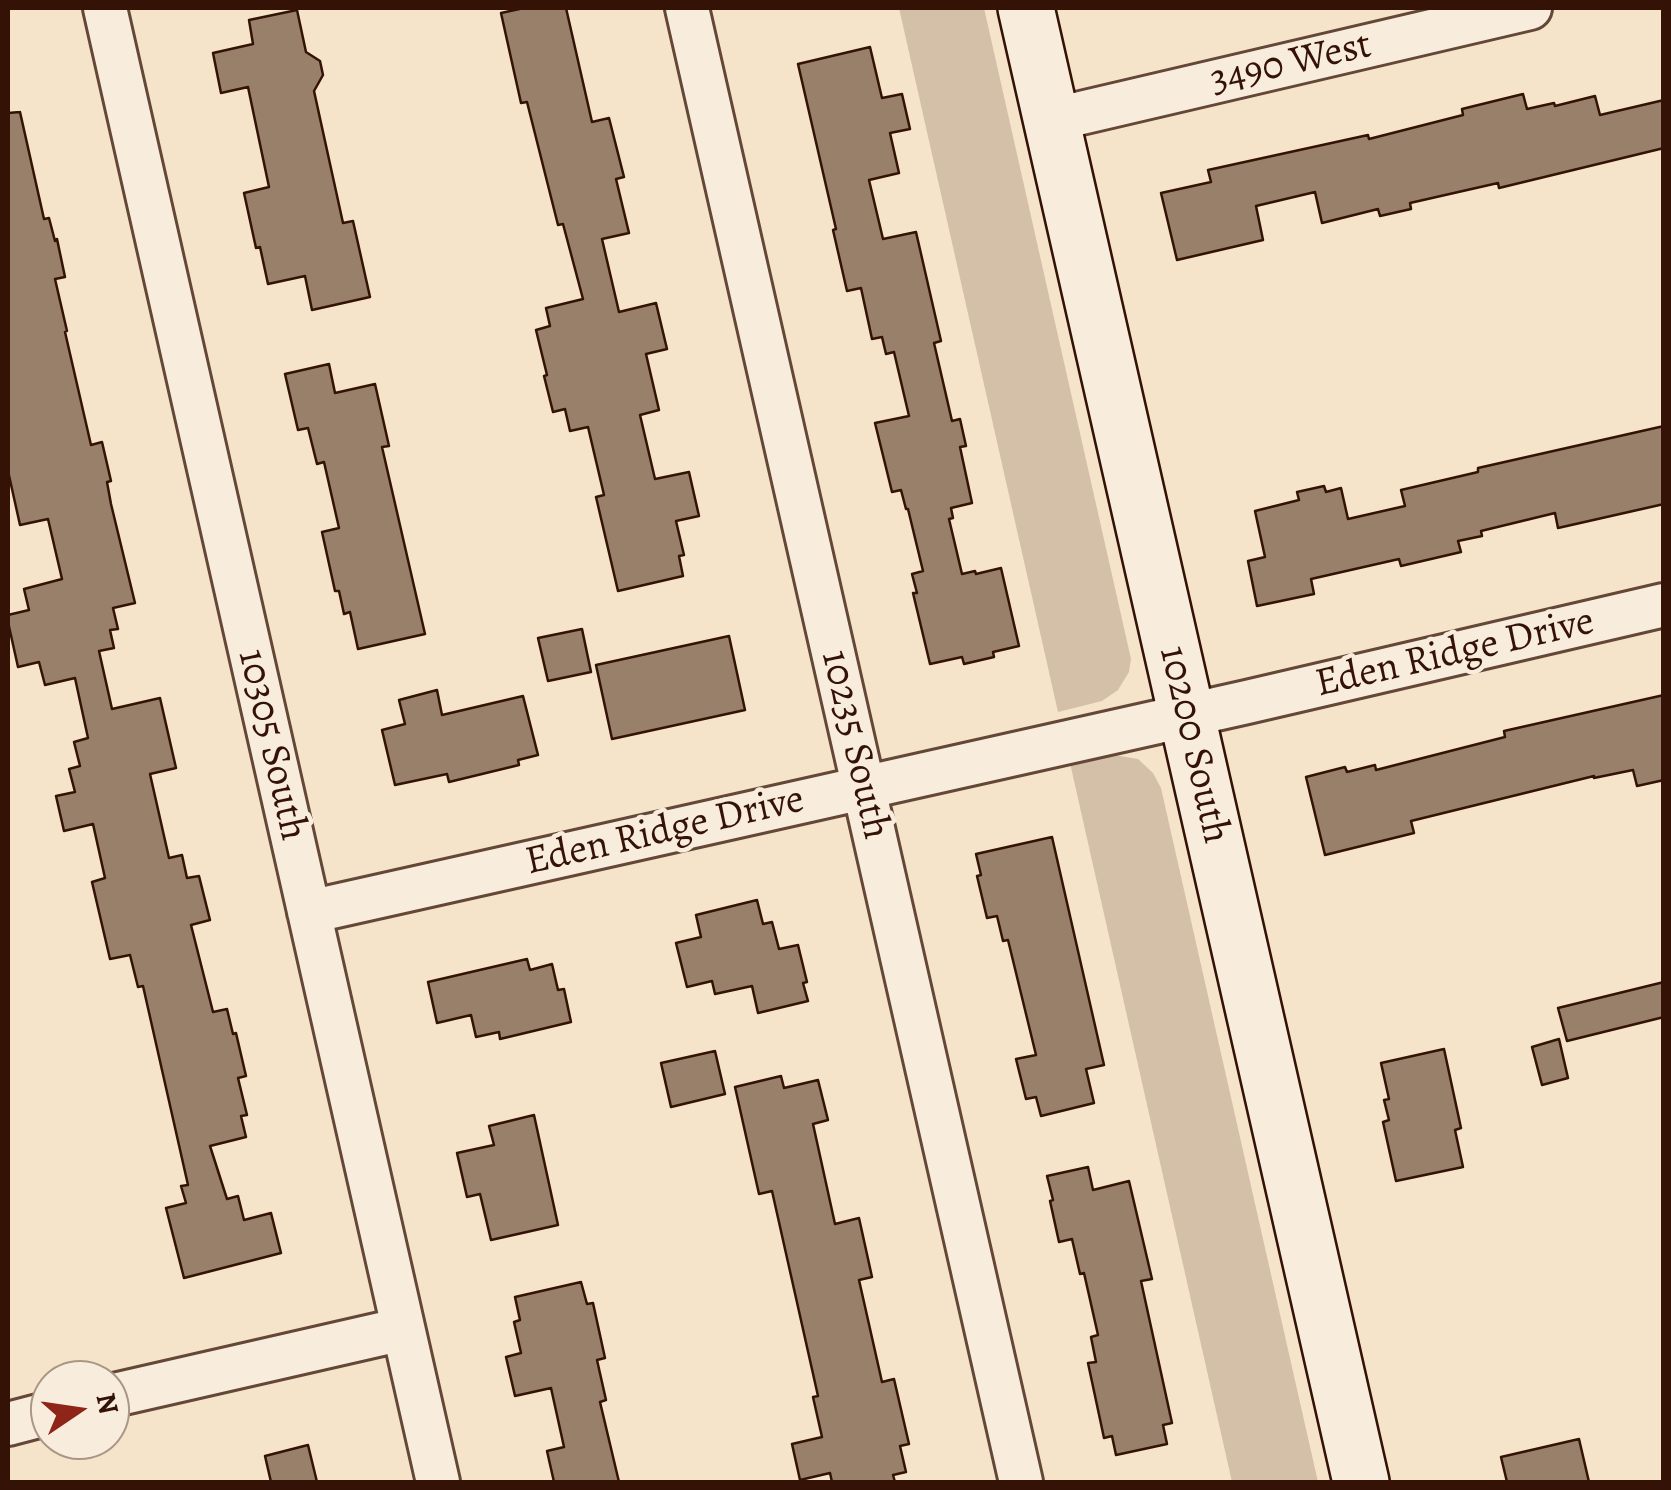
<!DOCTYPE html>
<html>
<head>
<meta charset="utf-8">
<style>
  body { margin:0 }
  #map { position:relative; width:1671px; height:1490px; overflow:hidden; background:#f5e4c9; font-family:Alegreya,serif }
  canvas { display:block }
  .frame { position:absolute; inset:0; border:10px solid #341306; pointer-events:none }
  .north { position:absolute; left:30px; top:1360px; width:100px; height:100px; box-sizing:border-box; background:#f8eddc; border:2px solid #aa9686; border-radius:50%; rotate:77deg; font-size:28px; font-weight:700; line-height:40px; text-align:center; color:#341306 }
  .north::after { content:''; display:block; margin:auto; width:35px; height:45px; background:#8f2418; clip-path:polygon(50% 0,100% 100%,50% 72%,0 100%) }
</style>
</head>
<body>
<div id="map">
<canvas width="1671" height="1490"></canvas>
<div class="frame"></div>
<div class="north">N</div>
</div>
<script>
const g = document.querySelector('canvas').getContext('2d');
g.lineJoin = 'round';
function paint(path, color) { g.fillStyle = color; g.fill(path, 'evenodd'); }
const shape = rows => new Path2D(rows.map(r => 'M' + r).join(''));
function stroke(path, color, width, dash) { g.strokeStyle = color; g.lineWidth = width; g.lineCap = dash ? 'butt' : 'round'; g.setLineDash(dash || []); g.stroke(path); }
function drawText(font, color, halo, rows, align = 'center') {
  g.font = font + ' Alegreya,serif'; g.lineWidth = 9; g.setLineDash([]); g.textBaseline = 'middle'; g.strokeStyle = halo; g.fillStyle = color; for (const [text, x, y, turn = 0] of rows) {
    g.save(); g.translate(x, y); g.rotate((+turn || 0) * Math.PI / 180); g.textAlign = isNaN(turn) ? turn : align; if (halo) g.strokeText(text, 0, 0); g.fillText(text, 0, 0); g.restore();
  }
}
paint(shape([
  [899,8,984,8,1131,659,1129,672,1118,690,1102,701,1058,712],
  [1114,755,1138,759,1153,773,1161,788,1318,1482,1232,1482,1070,763]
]), '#d4c0a8');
const building = shape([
  [524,8,566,8,592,122,609,118,624,177,616,179,629,233,602,239,619,312,656,303,667,349,646,354,659,410,640,415,655,479,689,472,699,516,676,521,684,555,679,556,683,576,618,591,596,497,604,495,588,427,570,431,565,409,553,412,544,376,547,375,536,330,550,326,546,308,583,299,563,224,558,225,527,102,521,103,501,13,524,8],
  [297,10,306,52,320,61,323,75,314,91,343,223,353,221,370,297,312,310,305,276,268,284,260,247,256,248,244,193,269,187,248,87,221,93,213,53,253,44,249,20,297,10],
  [870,47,882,98,902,94,910,129,890,133,899,173,869,180,883,239,916,232,941,341,934,343,952,421,960,419,966,446,960,447,972,503,951,508,953,518,949,519,962,574,975,571,976,574,1001,568,1019,646,993,652,994,657,964,664,962,657,930,664,913,593,917,593,912,574,923,571,908,509,906,509,901,490,892,492,875,423,909,416,894,352,886,354,882,337,872,339,861,288,847,291,833,230,836,229,798,64,870,47],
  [1523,94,1527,109,1554,103,1555,106,1595,96,1600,115,1664,100,1664,148,1499,188,1498,183,1410,203,1411,209,1380,216,1378,209,1322,223,1315,192,1256,206,1263,240,1177,260,1161,193,1211,182,1208,170,1368,135,1369,139,1463,115,1462,109,1523,94],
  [20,112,44,219,49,218,55,241,57,239,65,277,55,279,67,331,65,332,91,445,102,442,111,481,107,482,111,504,135,603,113,608,118,629,110,630,114,648,99,651,112,709,160,698,176,768,150,774,169,858,182,855,187,878,199,876,210,920,191,925,213,1012,227,1009,233,1034,236,1033,246,1076,238,1078,247,1115,241,1116,246,1137,210,1146,227,1199,238,1196,244,1220,271,1213,281,1253,184,1278,166,1208,186,1203,181,1186,188,1185,143,986,138,987,130,955,110,959,92,882,105,878,93,824,64,831,56,796,75,792,69,769,80,766,74,742,88,738,75,678,45,685,39,662,18,667,8,622,8,615,29,610,24,589,62,579,48,519,20,525,8,471,8,113,20,112],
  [329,364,335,393,375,384,389,446,382,447,425,634,358,649,350,612,344,614,339,591,335,591,322,532,339,528,324,462,317,464,308,428,298,430,285,374,329,364],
  [1664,426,1664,504,1558,528,1555,513,1481,531,1482,536,1458,541,1461,552,1401,566,1399,559,1311,579,1314,594,1257,606,1248,561,1265,557,1255,511,1299,500,1297,492,1324,486,1326,492,1341,488,1348,519,1405,506,1401,490,1478,472,1478,468,1664,426],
  [582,629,591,672,548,681,538,638,582,629],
  [729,636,745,710,612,739,596,665,729,636],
  [437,690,442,715,523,696,538,755,518,760,519,765,449,782,447,774,395,785,382,730,405,724,399,700,437,690],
  [1664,695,1664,780,1637,786,1633,770,1594,778,1594,776,1411,821,1414,833,1325,855,1306,777,1345,767,1347,772,1375,765,1376,770,1505,737,1504,731,1664,695],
  [1052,837,1104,1065,1086,1069,1094,1103,1041,1116,1036,1097,1026,1099,1016,1059,1036,1055,1008,940,1003,941,997,916,987,918,977,876,981,875,976,854,1052,837],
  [757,900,763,924,772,922,779,949,798,945,807,982,803,983,808,1001,758,1013,752,986,715,994,712,981,687,987,676,943,701,937,696,915,757,900],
  [527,959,530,970,552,964,558,990,564,989,571,1022,500,1039,499,1032,476,1037,471,1015,437,1023,428,982,527,959],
  [1664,982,1664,1017,1567,1041,1558,1008,1664,982],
  [1559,1039,1568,1078,1542,1085,1532,1047,1559,1039],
  [1444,1049,1461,1128,1455,1130,1463,1167,1396,1181,1383,1122,1389,1120,1384,1100,1389,1099,1381,1063,1444,1049],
  [715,1051,725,1094,671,1107,661,1063,715,1051],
  [781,1076,784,1088,818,1080,828,1120,813,1124,835,1224,859,1218,872,1277,859,1280,882,1382,894,1379,909,1444,900,1446,906,1472,893,1475,895,1482,832,1482,830,1473,800,1480,792,1444,822,1437,813,1397,818,1396,772,1191,759,1194,735,1087,781,1076],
  [534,1115,558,1225,491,1240,480,1194,467,1197,457,1153,494,1145,489,1126,534,1115],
  [1088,1167,1093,1190,1129,1181,1152,1279,1141,1281,1172,1423,1163,1425,1167,1444,1116,1455,1112,1436,1104,1438,1088,1363,1096,1362,1091,1337,1098,1335,1084,1273,1080,1274,1072,1239,1059,1242,1050,1201,1053,1200,1047,1176,1088,1167],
  [581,1282,587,1304,593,1303,605,1358,597,1360,606,1400,600,1402,619,1482,554,1482,547,1451,564,1447,551,1388,515,1396,506,1357,521,1353,514,1322,520,1320,515,1297,581,1282],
  [1579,1439,1589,1482,1507,1482,1501,1457,1579,1439],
  [308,1445,317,1482,271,1482,265,1456,308,1445]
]);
paint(building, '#98806b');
stroke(building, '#341306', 2.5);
const street = shape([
  [105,8,438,1482],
  [687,8,1021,1482],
  [1051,120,1530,8],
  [309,912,1247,702,1664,605],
  [110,1396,403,1329],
  [8,1424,50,1413]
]);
const secondary = shape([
  [1026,8,1361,1482]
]);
stroke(street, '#644737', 48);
stroke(secondary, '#341306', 60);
stroke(street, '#f8eddc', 42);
stroke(secondary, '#f8eddc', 55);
drawText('40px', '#341306', '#f8eddc', [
  ["3490 West",1291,64,-13],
  ["Eden Ridge Drive",1455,654,-13],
  ["10305 South",271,745,77],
  ["10235 South",854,745,77],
  ["10200 South",1193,745,77],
  ["Eden Ridge Drive",665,832,-13]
]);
</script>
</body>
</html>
